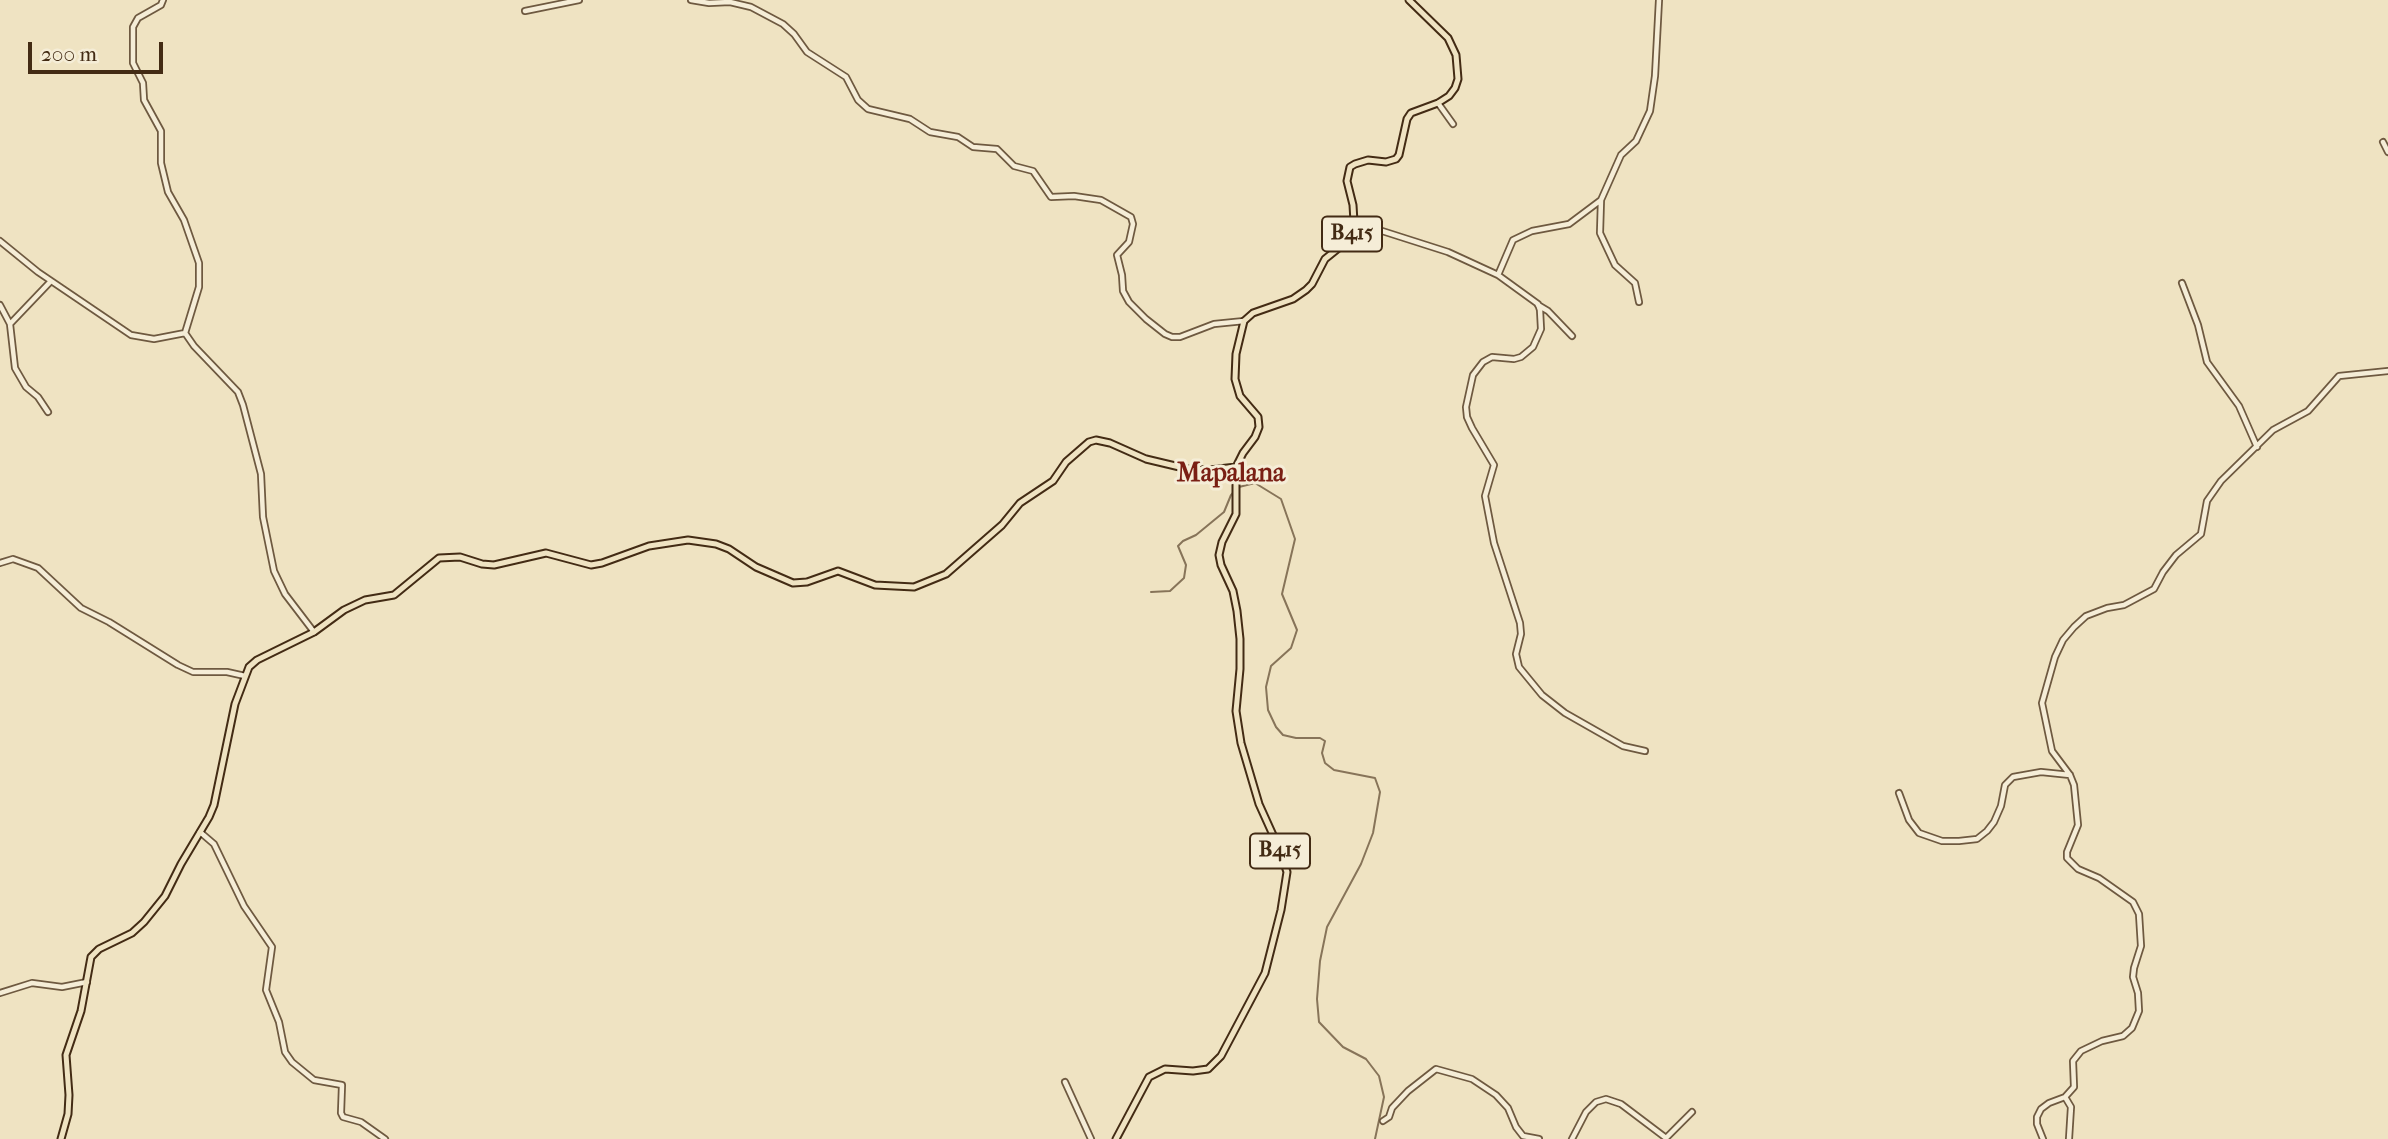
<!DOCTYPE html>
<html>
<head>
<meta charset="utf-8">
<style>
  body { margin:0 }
  #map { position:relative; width:2388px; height:1139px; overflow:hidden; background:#efe3c2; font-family:"IM FELL French Canon",serif }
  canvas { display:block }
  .scale { position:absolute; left:28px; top:42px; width:135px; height:32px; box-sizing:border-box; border:4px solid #432b14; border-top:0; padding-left:9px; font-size:21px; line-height:24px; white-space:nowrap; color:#432b14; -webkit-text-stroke:5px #f5edd7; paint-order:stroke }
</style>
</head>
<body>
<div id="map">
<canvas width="2388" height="1139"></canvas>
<div class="scale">200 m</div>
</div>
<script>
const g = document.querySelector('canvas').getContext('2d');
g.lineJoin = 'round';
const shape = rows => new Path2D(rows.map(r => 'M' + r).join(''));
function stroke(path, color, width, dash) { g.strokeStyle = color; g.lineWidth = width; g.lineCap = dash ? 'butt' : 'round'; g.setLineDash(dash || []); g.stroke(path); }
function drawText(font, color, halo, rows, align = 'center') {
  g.font = font + ' "IM FELL French Canon",serif'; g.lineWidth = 6; g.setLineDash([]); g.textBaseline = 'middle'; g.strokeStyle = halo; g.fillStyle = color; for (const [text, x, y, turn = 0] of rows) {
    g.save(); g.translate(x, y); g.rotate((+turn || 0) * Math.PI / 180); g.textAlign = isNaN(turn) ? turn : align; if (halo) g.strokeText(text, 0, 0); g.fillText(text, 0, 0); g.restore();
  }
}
stroke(shape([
  [1239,487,1255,483,1281,499,1295,539,1282,594,1297,630,1291,648,1271,666,1266,687,1268,710,1276,727,1283,735,1296,738,1320,738,1325,741,1322,753,1325,763,1334,770,1375,778,1380,792,1373,833,1361,864,1327,927,1320,961,1317,999,1319,1022,1343,1047,1366,1059,1379,1076,1384,1097,1375,1139],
  [1151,592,1170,591,1184,578,1186,565,1178,546,1183,541,1196,535,1224,512,1231,495,1235,490]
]), '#877459', 2);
const minor = shape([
  [163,0,161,5,138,18,133,27,133,63,143,83,144,100,161,131,161,163,168,192,184,220,199,263,199,287,185,333,194,346,238,392,243,405,261,474,263,517,274,571,285,594,314,632],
  [691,0,709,3,730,2,751,7,783,24,794,34,807,52,846,77,858,100,868,109,910,119,930,132,958,137,973,147,997,149,1014,166,1033,171,1051,197,1074,196,1101,200,1131,217,1133,224,1129,242,1117,255,1122,275,1123,291,1129,302,1146,319,1165,334,1172,337,1180,337,1214,324,1244,321],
  [525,11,579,0],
  [1438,103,1453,124],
  [2383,142,2388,152],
  [1601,200,1600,233,1615,265,1635,283,1639,302],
  [1354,222,1448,252,1498,275,1538,304,1540,310,1541,329,1533,347,1521,357,1514,359,1492,357,1483,362,1473,375,1466,407,1467,417,1472,428,1494,465,1485,496,1494,543,1520,623,1521,634,1516,654,1519,667,1542,695,1565,713,1623,746,1645,751],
  [0,241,38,272,131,335,154,339,185,333],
  [1498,275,1513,240,1532,231,1569,224,1601,200,1621,155,1636,141,1650,111,1655,76,1659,0],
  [2182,283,2198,325,2207,362,2239,406,2257,447],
  [0,305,10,324],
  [1538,305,1548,311,1572,336],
  [48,412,38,397,26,387,15,368,10,324,51,281],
  [0,563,13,559,38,568,81,608,109,622,178,665,193,672,227,672,245,676],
  [1899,793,1909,820,1919,833,1942,841,1959,841,1977,839,1987,831,1994,822,2001,806,2005,785,2013,777,2041,772,2070,775],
  [200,832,214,844,244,906,272,947,266,990,279,1022,285,1052,292,1062,314,1080,342,1085,341,1113,343,1117,361,1122,385,1139],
  [0,993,32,983,62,987,87,982],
  [1065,1082,1091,1139],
  [2065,1097,2071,1107,2069,1139],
  [1383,1121,1389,1117,1392,1108,1408,1091,1436,1069,1472,1079,1496,1095,1508,1108,1516,1127,1523,1136,1539,1139],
  [1666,1138,1692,1112],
  [1572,1139,1586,1112,1596,1102,1606,1099,1621,1104,1666,1138],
  [2043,1139,2037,1124,2037,1117,2041,1109,2049,1103,2065,1097,2074,1087,2073,1061,2081,1051,2102,1041,2123,1036,2132,1028,2139,1011,2138,993,2133,977,2134,968,2141,946,2139,914,2133,902,2099,878,2078,869,2067,858,2067,852,2078,825,2074,785,2070,775,2052,751,2042,703,2055,657,2063,640,2074,627,2086,616,2107,608,2124,605,2154,589,2163,572,2176,555,2201,534,2207,501,2221,481,2273,430,2308,411,2339,376,2388,371]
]);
const major = shape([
  [61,1139,68,1114,69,1095,66,1055,81,1011,91,957,99,949,132,933,144,922,165,896,181,864,209,817,214,805,235,704,249,667,257,660,314,632,344,610,365,600,394,595,439,558,460,557,482,564,494,565,546,553,591,565,602,563,649,546,688,540,716,544,729,549,756,567,793,583,807,582,838,571,875,585,914,587,946,574,1002,525,1020,503,1053,481,1066,462,1089,442,1096,440,1110,443,1146,459,1188,469,1210,470,1236,467],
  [1116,1139,1149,1077,1165,1069,1193,1071,1208,1069,1221,1056,1265,973,1281,910,1287,872,1278,846,1259,804,1241,743,1236,711,1240,669,1240,639,1237,611,1233,591,1221,565,1219,555,1222,542,1236,514,1236,467,1243,453,1255,437,1259,427,1258,417,1240,396,1235,379,1236,354,1244,321,1253,313,1293,299,1306,290,1312,284,1325,259,1351,238,1354,222,1353,205,1347,181,1350,167,1355,164,1368,160,1386,162,1396,159,1399,155,1407,119,1411,113,1438,103,1449,96,1455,88,1458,79,1456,55,1448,38,1409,0]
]);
stroke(minor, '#6e5940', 8);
stroke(major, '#432b14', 9);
stroke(minor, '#f5edd7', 4.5);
stroke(major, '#efe3c2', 5);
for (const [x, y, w] of [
  [1352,234,60],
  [1280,851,60]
]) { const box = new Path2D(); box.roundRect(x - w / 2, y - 17.5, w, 35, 5); g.fillStyle = '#f5edd7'; g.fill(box); stroke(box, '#432b14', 2); }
drawText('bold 21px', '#432b14', null, [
  ["B415",1352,234],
  ["B415",1280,851]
]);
drawText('bold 26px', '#7a1f14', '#f5edd7', [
  ["Mapalana",1231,475]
]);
</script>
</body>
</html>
